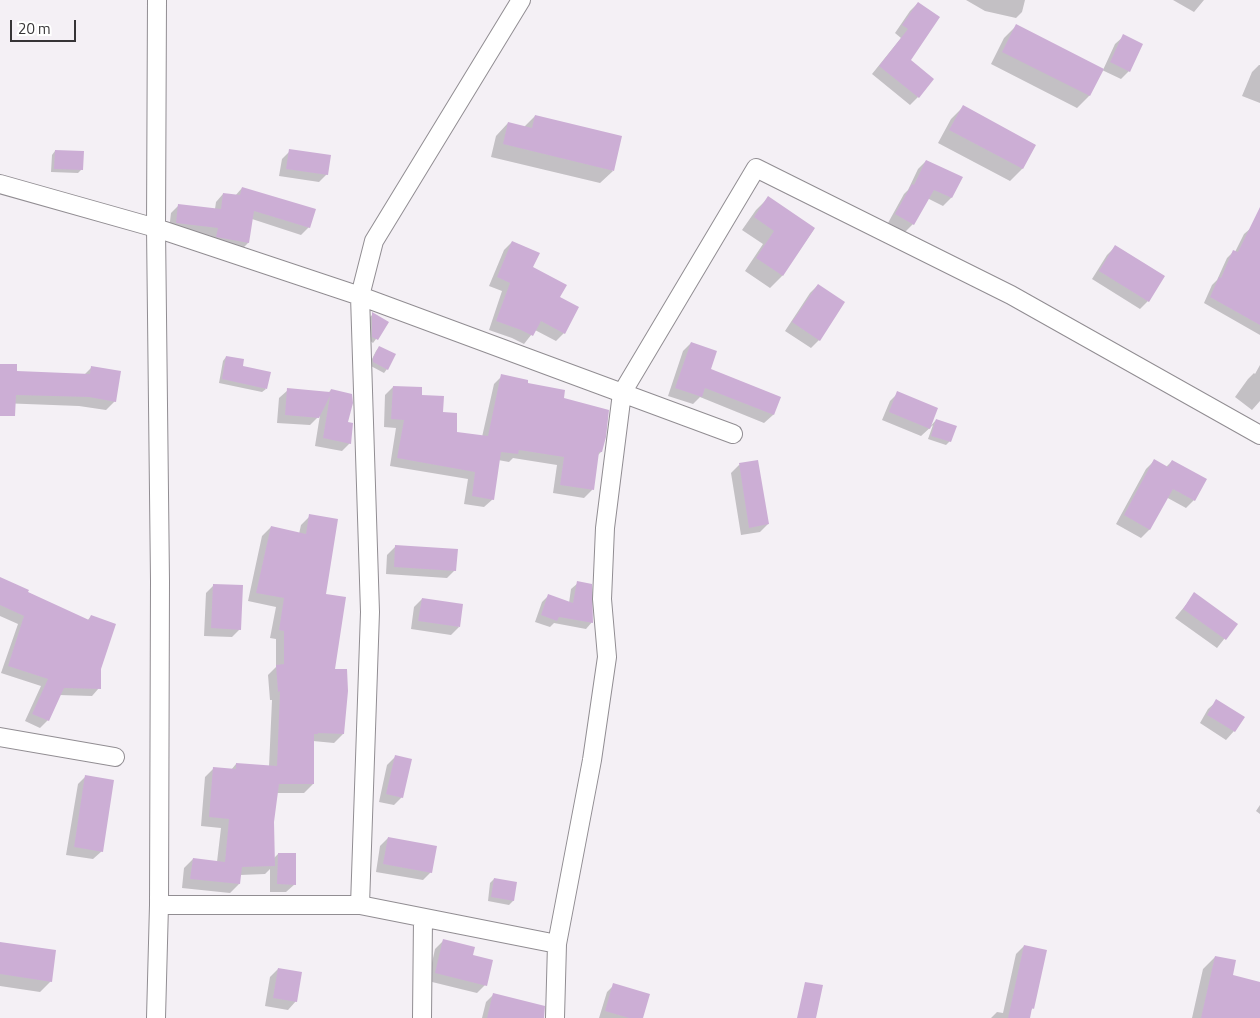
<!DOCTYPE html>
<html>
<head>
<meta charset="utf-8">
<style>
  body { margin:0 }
  #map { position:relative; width:1260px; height:1018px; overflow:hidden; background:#f4f0f5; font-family:"Titillium Web",sans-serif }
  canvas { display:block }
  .scale { position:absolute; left:10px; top:20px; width:66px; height:22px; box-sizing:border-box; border:2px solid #363436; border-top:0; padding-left:6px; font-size:15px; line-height:18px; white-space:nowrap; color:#363436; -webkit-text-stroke:4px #fff; paint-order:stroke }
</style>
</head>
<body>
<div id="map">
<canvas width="1260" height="1018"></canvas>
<div class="scale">20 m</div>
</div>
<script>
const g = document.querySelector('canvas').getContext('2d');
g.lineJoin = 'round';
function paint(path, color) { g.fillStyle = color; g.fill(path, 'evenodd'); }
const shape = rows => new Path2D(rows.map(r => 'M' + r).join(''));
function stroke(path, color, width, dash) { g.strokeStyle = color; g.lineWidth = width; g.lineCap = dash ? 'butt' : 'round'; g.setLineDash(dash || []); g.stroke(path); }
paint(shape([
  [966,0,1025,0,1022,12,1016,18,985,11],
  [1173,0,1204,0,1194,12],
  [918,3,909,60,918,97,910,105,872,74,901,38,895,33,910,11],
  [1016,26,1103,70,1115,44,1124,36,1129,71,1121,79,1102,70,1089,96,1077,108,991,64,1004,38],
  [1259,65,1260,65,1260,103,1242,96,1252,72],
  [963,107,1035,145,1022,169,1010,181,938,143,951,119],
  [535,116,613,171,600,183,491,157,496,136,508,123,524,127],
  [55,151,82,169,78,173,51,172,52,155],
  [290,151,327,174,319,182,279,176,282,159],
  [926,161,961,177,951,198,943,206,927,198,913,224,905,232,888,223,904,194,908,190,918,169],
  [242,188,309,227,301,235,252,219,248,243,241,250,210,244,211,236,169,230,171,213,179,205,215,209,216,202,223,194,235,196],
  [768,198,814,229,782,276,770,288,745,271,763,244,742,230,756,210],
  [1251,228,1260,232,1260,335,1204,303,1212,285,1217,280,1227,258,1233,252,1235,252,1244,234],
  [512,242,558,298,564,333,556,341,535,330,524,344,512,338,489,330,502,291,489,286,504,250],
  [1115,247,1148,301,1140,309,1092,279,1107,255],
  [818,285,819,340,811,348,785,331,810,293],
  [373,314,388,323,373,343,369,340,368,319],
  [691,343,710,370,779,397,773,415,764,423,700,397,693,404,668,396,683,351],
  [379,347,387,369,384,373,369,365,376,351],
  [226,357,242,367,266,389,262,392,219,383,223,361],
  [0,365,15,373,84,375,92,367,115,401,106,410,79,406,0,403],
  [1260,365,1260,401,1252,410,1235,397,1248,379,1254,373,1255,374],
  [502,376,562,399,601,452,598,455,592,490,584,498,553,493,557,465,513,458,509,462,498,460,493,499,484,507,464,504,468,479,390,466,396,428,384,427,385,395,393,387,421,396,442,413,455,433,482,437,494,384],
  [288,390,328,393,331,390,347,423,350,443,342,451,315,446,320,415,310,425,277,423,279,398],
  [898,393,929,428,936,420,950,441,946,445,928,439,933,425,921,436,882,420,890,401],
  [1154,461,1166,467,1172,461,1194,500,1186,508,1166,497,1149,530,1141,538,1116,524,1146,469],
  [757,462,768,524,760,532,741,535,731,473,739,465],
  [310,516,324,595,343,734,334,743,313,741,313,784,304,793,277,793,272,822,273,859,278,854,295,884,286,892,270,892,270,869,265,874,240,875,239,884,230,893,182,888,184,868,193,859,217,862,221,828,201,826,205,777,214,768,231,770,236,764,269,767,272,700,270,700,268,675,276,667,276,639,270,638,276,607,248,601,262,536,271,527,299,534,301,525],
  [395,547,455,570,447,578,386,574,387,555],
  [0,579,87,621,91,616,100,669,99,688,92,696,59,695,48,720,40,728,25,721,41,686,1,673,18,624,0,616],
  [578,583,592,622,586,629,554,623,550,627,535,622,542,602,549,595,569,603,571,589],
  [214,585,240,629,232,637,204,636,206,593],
  [1195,594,1236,624,1217,648,1175,618],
  [422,599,459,627,451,635,411,629,414,607],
  [1217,701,1234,731,1226,740,1200,723,1208,709],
  [395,757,402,797,394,805,379,802,387,765],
  [86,776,102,851,93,859,66,855,78,784],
  [1260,805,1260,814,1256,811],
  [388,838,431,872,423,880,376,872,380,846],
  [494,879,515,883,513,901,509,905,488,901,490,883],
  [444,940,472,956,485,985,477,993,428,981,435,949],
  [0,943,51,981,40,992,0,986],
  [1024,946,1033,1008,1030,1011,1029,1018,991,1018,997,1012,1003,1013,1016,954],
  [1215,957,1231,976,1260,983,1259,1018,1192,1018,1203,969],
  [278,969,296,1001,288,1010,265,1006,270,977],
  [614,985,641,1018,599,1018,607,992],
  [494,994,543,1018,482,1018,486,1002]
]), '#0003');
paint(shape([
  [918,2,940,17,911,60,934,79,919,98,879,66,908,29,902,25],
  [1016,24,1104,69,1090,96,1002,52],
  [1123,34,1143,44,1130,72,1110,62],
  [963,105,1036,145,1023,169,949,130],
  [535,115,622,136,614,171,503,144,508,122,532,128],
  [289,149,331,155,328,175,286,169],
  [55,150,84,151,83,170,54,169],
  [926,160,963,177,952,198,934,190,914,225,895,214,912,184,914,185],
  [242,187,316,209,310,228,254,211,249,243,216,237,218,228,176,223,178,204,221,209,223,193,240,195],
  [768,196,815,228,783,276,756,258,774,231,754,217],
  [1260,207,1260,325,1210,297,1219,277,1221,278,1233,250,1238,252],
  [512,241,540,253,533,267,567,285,560,297,579,307,565,334,541,321,533,336,521,330,496,321,510,283,497,277],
  [1115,245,1165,276,1149,302,1099,271],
  [818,284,845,302,820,341,792,322],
  [372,312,389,322,378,340,372,337],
  [691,342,717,351,711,369,781,397,774,415,705,388,702,397,675,388],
  [379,346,396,354,388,370,373,362,373,358],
  [226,356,244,359,243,366,271,372,267,389,222,379],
  [0,364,17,364,17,371,90,374,91,366,121,371,116,402,89,397,16,395,15,416,0,416],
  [501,374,528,380,528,383,565,390,564,398,609,410,606,437,602,452,599,452,594,490,560,485,564,457,519,450,518,454,501,452,494,500,472,496,475,472,397,458,404,420,391,419,393,386,422,387,422,395,444,396,443,412,457,413,457,432,488,436],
  [287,388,330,392,331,389,352,394,353,403,348,422,353,423,351,444,323,438,330,396,319,418,285,415],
  [897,391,938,408,930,429,889,412],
  [936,419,957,426,951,442,931,436],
  [1154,459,1168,467,1172,460,1207,479,1195,501,1173,489,1150,530,1124,515],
  [758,460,769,524,749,528,739,463],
  [309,514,338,519,326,594,346,597,335,669,347,669,348,691,344,734,318,733,318,734,314,734,314,784,279,784,274,822,275,866,242,867,240,884,190,879,193,858,225,862,229,819,209,817,213,767,236,769,236,763,277,766,280,691,278,692,276,665,284,664,284,631,279,630,284,598,256,593,271,526,306,534],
  [395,545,458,549,456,571,394,567],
  [0,577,29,590,28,592,89,620,91,615,116,624,101,669,101,689,64,688,49,721,32,714,48,679,8,666,24,616,0,605],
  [577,581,592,584,593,623,559,617,557,621,541,615,548,594,573,603],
  [213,584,243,585,241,630,211,628],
  [1194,592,1238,624,1226,640,1183,609],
  [422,598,463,604,460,627,418,621],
  [1216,699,1245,717,1235,732,1207,715],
  [395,755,412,759,403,798,386,794],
  [85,775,114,780,103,852,74,847],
  [388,837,437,846,432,873,383,864],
  [278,853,296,853,296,885,277,884],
  [494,878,517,882,514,901,491,897],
  [443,939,475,947,473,955,493,960,487,986,435,973],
  [0,942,56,950,52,982,0,974],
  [1024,945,1047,950,1034,1009,1032,1008,1030,1018,1008,1018],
  [1215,956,1236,960,1233,975,1260,982,1260,1018,1201,1018],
  [278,968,302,972,297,1002,273,998],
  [805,982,823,985,816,1018,797,1018],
  [613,983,650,994,643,1018,629,1018,605,1011],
  [493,993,545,1006,544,1018,487,1018]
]), '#ccaed5');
const minor = shape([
  [0,184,156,228,360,296,733,434],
  [0,737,115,757],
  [159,905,360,905,557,944],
  [360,905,370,612,360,296,374,241,521,0],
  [156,1018,159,905,160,581,156,228,157,0],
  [422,1018,423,918],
  [555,1018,557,944,592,760,607,657,602,599,605,528,622,393,756,168,1011,295,1260,435]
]);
stroke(minor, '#918d92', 20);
stroke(minor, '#fff', 18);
</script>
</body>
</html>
